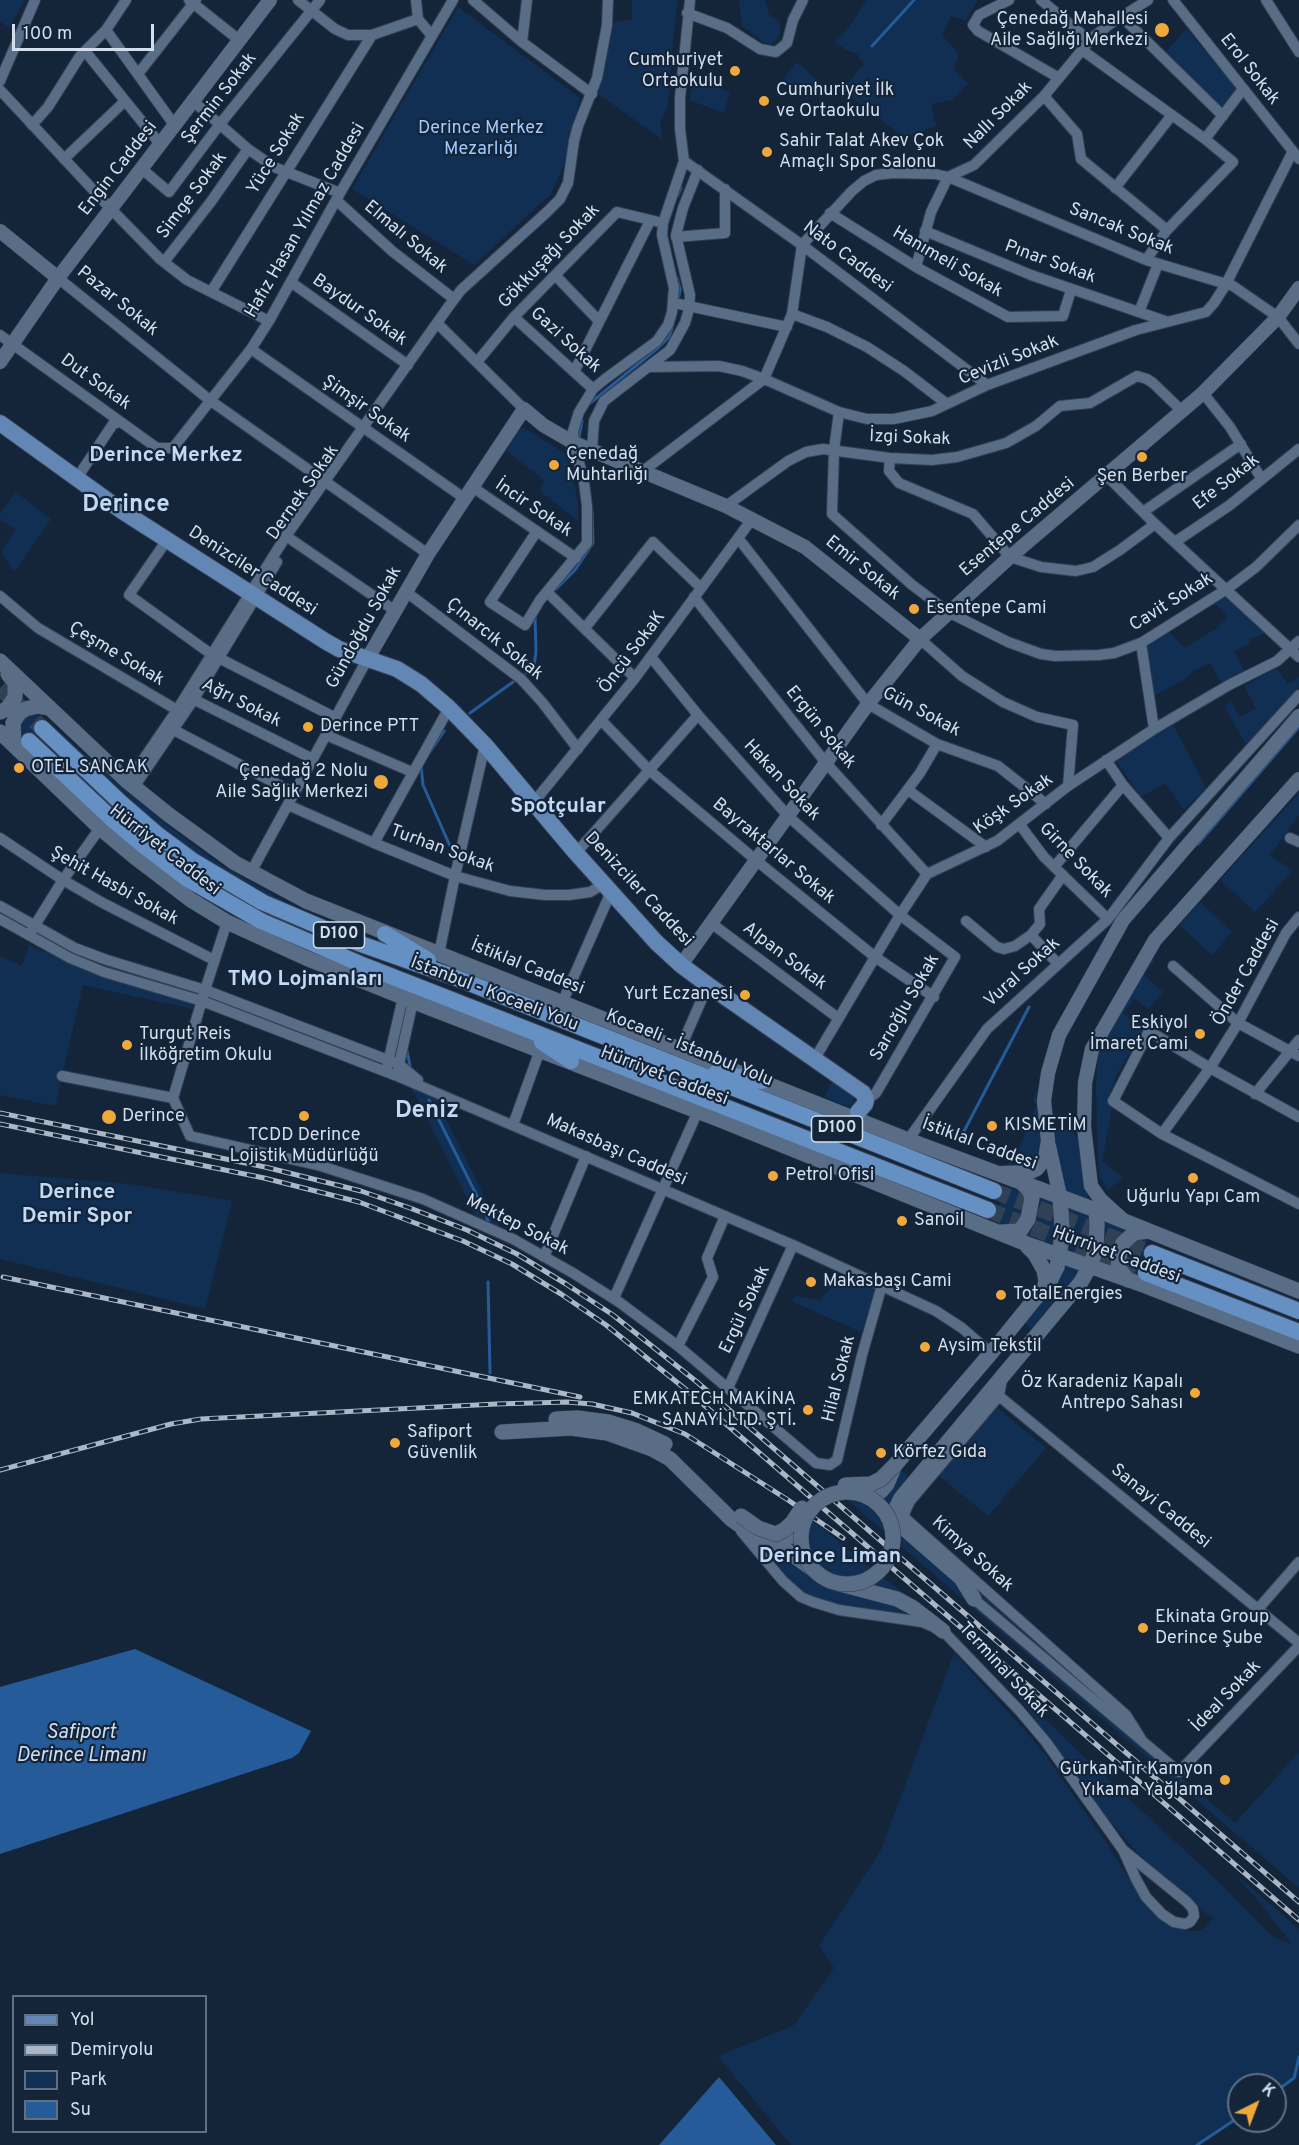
<!DOCTYPE html>
<html>
<head>
<meta charset="utf-8">
<style>
  body { margin:0 }
  #map { position:relative; width:1299px; height:2145px; overflow:hidden; background:#14253a; font-family:Overpass,sans-serif }
  canvas { display:block }
  .legend { position:absolute; left:12px; top:1995px; width:195px; height:138px; box-sizing:border-box; background:#14253a; border:2px solid #616f82; margin:0; padding:8px 10px; list-style:none; font-size:18px; color:#d4dfed }
  .legend li { display:flex; align-items:center; gap:12px; height:30px }
  .legend b { width:30px; border:2px solid #616f82 }
  .north { position:absolute; left:1227px; top:2073px; width:60px; height:60px; box-sizing:border-box; background:#14253a; border:2px solid #616f82; border-radius:50%; rotate:42deg; font-size:16px; font-weight:700; line-height:24px; text-align:center; color:#d4dfed }
  .north::after { content:''; display:block; margin:auto; width:21px; height:27px; background:#eea83c; clip-path:polygon(50% 0,100% 100%,50% 72%,0 100%) }
  .scale { position:absolute; left:12px; top:24px; width:142px; height:27px; box-sizing:border-box; border:3px solid #d4dfed; border-top:0; padding-left:8px; font-size:18px; line-height:21px; white-space:nowrap; color:#d4dfed; -webkit-text-stroke:4px #14253a; paint-order:stroke }
</style>
</head>
<body>
<div id="map">
<canvas width="1299" height="2145"></canvas>
<ul class="legend">
<li><b style="height:8px;background:#6287b4"></b>Yol</li>
<li><b style="height:8px;background:#abb7c6"></b>Demiryolu</li>
<li><b style="height:16px;background:#102f53"></b>Park</li>
<li><b style="height:16px;background:#255b99"></b>Su</li>
</ul>
<div class="north">K</div>
<div class="scale">100 m</div>
</div>
<script>
const g = document.querySelector('canvas').getContext('2d');
g.lineJoin = 'round';
function paint(path, color) { g.fillStyle = color; g.fill(path, 'evenodd'); }
const shape = rows => new Path2D(rows.map(r => 'M' + r).join(''));
function stroke(path, color, width, dash) { g.strokeStyle = color; g.lineWidth = width; g.lineCap = dash ? 'butt' : 'round'; g.setLineDash(dash || []); g.stroke(path); }
function drawText(font, color, halo, rows, align = 'center') {
  g.font = font + ' Overpass,sans-serif'; g.lineWidth = 4.5; g.setLineDash([]); g.textBaseline = 'middle'; g.strokeStyle = halo; g.fillStyle = color; for (const [text, x, y, turn = 0] of rows) {
    g.save(); g.translate(x, y); g.rotate((+turn || 0) * Math.PI / 180); g.textAlign = isNaN(turn) ? turn : align; if (halo) g.strokeText(text, 0, 0); g.fillText(text, 0, 0); g.restore();
  }
}
paint(shape([
  [0,0,25,0,9,28,0,21],
  [632,0,678,0,674,30,668,105,660,123,663,140,597,93,611,23,632,19],
  [739,0,765,0,769,15,780,22,780,33,776,41,771,45,765,43,742,26],
  [867,0,978,0,966,21,951,16,942,35,959,54,954,69,968,83,952,100,931,104,936,126,904,138,842,90,864,64,856,53,846,50,835,42,846,31],
  [458,7,580,98,567,157,551,194,474,265,352,189],
  [1186,29,1238,90,1224,109,1165,53],
  [797,62,821,84,807,100,783,79],
  [694,79,730,92,724,113,689,100],
  [524,428,568,455,578,502,578,521,540,491,544,480,505,450,518,430],
  [16,492,51,519,14,572,1,551,16,530,0,519,0,514],
  [1225,597,1265,633,1249,640,1250,644,1234,651,1245,671,1221,682,1210,663,1194,670,1188,677,1153,697,1145,645,1168,631,1185,648,1217,628,1228,617,1214,602],
  [1276,668,1288,684,1299,677,1299,687,1246,744,1224,706,1231,702,1240,717,1256,708,1244,686],
  [34,714,42,717,167,825,218,863,312,917,259,894,213,865,161,827,47,722,23,746,15,730,26,715],
  [1173,724,1206,788,1184,809,1165,783,1141,797,1115,759],
  [1299,793,1299,815,1270,855,1293,871,1255,912,1220,880],
  [1200,902,1232,932,1212,955,1179,925],
  [29,945,101,977,188,1002,193,1005,193,1009,83,985,55,1106,0,1095,0,956,22,966],
  [1152,958,1155,961,1144,975,1163,992,1148,1009,1135,999,1123,1013,1143,1030,1116,1076,1107,1103,1112,1108,1102,1161,1123,1177,1108,1190,1101,1179,1098,1163,1096,1088,1098,1051],
  [1045,1070,1046,1140,1037,1165,1005,1169,1008,1163,1014,1162,1036,1105,1033,1101],
  [834,1078,854,1096,854,1101,849,1107,824,1097],
  [409,1083,433,1093,503,1234,479,1222],
  [1059,1129,1070,1129,1078,1137,1089,1203,1064,1194,1053,1133],
  [0,1173,129,1184,232,1201,205,1309,0,1259],
  [1007,1186,1021,1192,1026,1204,1021,1220,1012,1228,992,1223],
  [1031,1189,1058,1199,1055,1250,1022,1234],
  [1069,1206,1089,1215,1092,1220,1090,1252,1077,1259,1064,1248],
  [1100,1215,1134,1229,1119,1273,1094,1265],
  [1140,1236,1148,1239,1136,1276,1127,1272,1123,1253],
  [1062,1258,1085,1267,1032,1330,1024,1322],
  [845,1274,876,1289,861,1332,791,1301,797,1296,819,1300],
  [995,1406,1046,1448,988,1516,938,1475],
  [900,1469,909,1477,895,1508,958,1577,973,1601,1235,1823,1299,1752,1299,1888,838,1492,862,1494],
  [799,1509,877,1573,950,1627,943,1631,839,1610,801,1597,731,1519,753,1513,762,1524,775,1530],
  [963,1575,1124,1717,1131,1728,977,1597],
  [954,1653,1030,1736,1049,1760,1104,1839,1144,1902,1174,1926,1190,1931,1201,1931,1213,1919,1139,1855,1093,1801,1013,1688,1087,1760,1222,1885,1273,1937,1292,1944,1257,1899,1239,1879,1240,1878,1299,1929,1299,2077,1275,2092,1275,2085,1239,2085,1239,2117,1197,2145,791,2145,718,2056,794,2025,834,1968,819,1946,881,1850]
]), '#102f53');
paint(shape([
  [135,1649,311,1731,299,1753,292,1758,0,1854,0,1687],
  [719,2077,776,2145,659,2145]
]), '#255b99');
stroke(shape([
  [872,46,914,0],
  [677,197,681,188],
  [677,278,680,289,679,296],
  [589,404,659,347,669,337,673,325],
  [579,437,582,421],
  [556,589,575,570,593,543,592,510],
  [526,673,534,667,536,651,535,617],
  [470,713,513,682],
  [430,752,444,731],
  [421,765,423,785,450,846],
  [1198,844,1299,727],
  [407,1051,410,1066],
  [429,1100,486,1214,489,1225],
  [962,1135,1029,1007],
  [488,1282,490,1373],
  [1275,2092,1294,2078,1299,2057],
  [1197,2145,1239,2117]
]), '#255b99', 3);
stroke(shape([
  [0,688,42,728],
  [994,1191,1152,1253],
  [988,1210,1146,1273]
]), '#314155', 16, [16, 8]);
const minor = shape([
  [126,0,106,30,175,126],
  [189,0,239,40],
  [298,0,335,29,348,35,372,35,418,19],
  [416,0,418,19,432,36],
  [473,0,522,42,592,94],
  [1009,0,979,15,973,25,978,31,1059,78],
  [1041,0,1090,41],
  [1173,0,1299,159],
  [1266,0,1299,52],
  [687,13,727,28,760,49,776,52,787,43,793,20,803,0],
  [1122,17,1223,116],
  [522,42,527,0],
  [1082,50,1205,139,1233,162,1167,230,1146,260],
  [85,51,160,144],
  [138,74,196,0],
  [0,81,35,0],
  [0,90,110,208,160,259,187,280,269,321],
  [1044,96,1077,134,1081,159,1167,230],
  [194,102,248,149,274,167,340,193],
  [32,125,48,107,80,56,106,30],
  [1205,139,1243,89],
  [64,159,125,101],
  [684,161,802,245,987,385],
  [142,169,169,192,220,124,320,0],
  [1115,188,1172,115],
  [336,200,392,251,454,299],
  [830,213,916,267,1008,317,1063,316,1071,290],
  [925,231,1031,275,1165,321],
  [676,237,725,233,725,189],
  [164,262,210,203,248,149],
  [916,267,931,212,948,177,1146,260,1233,286,1278,317,1299,344],
  [555,275,599,321],
  [58,278,211,401,428,554],
  [292,283,408,365],
  [211,292,372,35],
  [674,303,787,327],
  [1139,312,1158,264],
  [792,314,827,327,867,347,904,371,947,404],
  [514,317,593,389],
  [437,323,524,409],
  [0,335,157,448,173,448,251,349,269,321,340,193,453,0],
  [251,349,464,498],
  [477,362,514,317,617,212,663,223],
  [649,367,719,366,742,371,764,379,839,412,867,419,894,419,932,411,987,385,1136,330,1206,312,1214,303,1226,284,1292,153],
  [574,372,650,221],
  [1203,393,1230,427,1261,478],
  [839,412,834,450,832,514,911,584,948,612,1008,642,1041,654,1055,656,1099,655,1114,653,1141,643,1227,589,1256,567,1299,525],
  [592,450,594,421,604,401,670,350,685,323,689,309,690,295,676,235,683,208,698,170],
  [890,458,889,471,899,483,973,514,1010,557,1041,567,1076,571,1093,567,1120,550,1155,524],
  [643,471,764,379,792,314,802,245,852,191,864,181,876,175,893,173,935,174,948,177,974,165,1044,96,1092,38,1110,24,1148,0],
  [1107,476,1155,524,1299,657],
  [77,478,113,424,120,422],
  [471,486,576,558],
  [726,506,788,461,806,452,823,449,890,458,932,460,957,457,1006,443,1036,426,1060,406,1090,403,1137,376,1147,379,1153,383,1183,412],
  [1143,512,1241,444],
  [537,531,490,602,525,625,540,600,587,543,587,506,584,482,574,443,573,431,579,412,593,389,605,379,657,341,668,325,672,312,674,288,662,235,663,223,684,161,680,129,680,98,690,0],
  [286,536,394,610],
  [738,538,868,704,937,744,998,766,1046,804],
  [167,540,129,595,211,654,336,718],
  [1175,542,1230,505,1299,449],
  [405,591,521,679,542,702,578,749],
  [547,592,635,678],
  [0,596,38,628,177,710],
  [694,597,826,763,927,874],
  [585,628,653,542,700,587],
  [920,639,962,676,1003,702,1037,717,1073,725,1068,786],
  [1141,643,1154,729],
  [651,657,698,715,789,817,900,915,955,957,876,1093,866,1100],
  [187,696,313,759],
  [602,721,649,770,757,861,875,957,934,997],
  [170,728,294,793],
  [326,735,412,772],
  [1106,760,1123,785,1169,838],
  [128,782,177,710,286,536,449,306,461,290,547,212,560,199,568,183,574,141,578,126,597,78,607,25,608,0],
  [134,787,194,699,277,562],
  [908,790,986,847],
  [534,802,635,678,752,519],
  [288,805,374,843,449,708],
  [881,825,920,773,937,744],
  [1020,825,1044,857,1108,919],
  [0,838,63,880,101,902,214,960],
  [1290,838,1299,842],
  [374,843,455,876,510,891,545,895,569,895,590,892,604,884],
  [576,853,698,715],
  [1054,867,1123,785],
  [251,872,368,658],
  [0,906,75,948,107,960,205,990,388,1060,399,1064,418,1080],
  [0,919,70,958,104,972,202,1001,397,1076,793,1245,936,1311,962,1328,991,1353],
  [966,921,997,947,1004,949,1015,946,1031,935,1040,924,1039,909,1063,875],
  [711,923,838,1018],
  [32,930,63,880,100,828],
  [1031,935,1058,964],
  [439,954,455,876,485,745],
  [1173,966,1238,1023,1299,1056],
  [562,1003,611,892],
  [680,1049,708,985],
  [814,1060,900,915,927,874,997,841,1068,786,1154,729,1229,685,1277,661,1299,641],
  [387,1067,403,997],
  [398,1069,413,1001],
  [62,1076,173,1098,205,990,227,922],
  [1255,1094,1299,1040],
  [173,1098,190,1136,321,1166,423,1199,513,1239,573,1273,619,1302,678,1346,816,1463,830,1465,837,1460,862,1355,882,1285],
  [1299,1117,1210,1068,1149,1031,1113,1101,1162,1134,1299,1204],
  [513,1125,540,1050],
  [1162,1134,1210,1068,1238,1023,1286,933,1299,917],
  [908,1140,987,1029,1108,919,1169,838,1299,695],
  [544,1257,586,1156],
  [614,1298,698,1111],
  [678,1346,713,1277,707,1258,725,1216],
  [1002,1379,999,1396,910,1501,904,1514,906,1519,1126,1715,1141,1739],
  [728,1388,793,1245],
  [999,1396,1299,1643],
  [741,1531,783,1581,801,1597,813,1602,839,1610,922,1622,943,1631,1019,1710,1046,1742,1123,1850,1136,1879,1146,1897,1162,1914,1174,1922,1185,1924,1190,1922,1194,1916,1193,1909,1187,1902,1123,1850],
  [974,1599,1179,1772,1299,1646],
  [1258,1609,1299,1562]
]);
const tertiary = shape([
  [0,231,58,278],
  [0,362,58,278,270,0],
  [368,658,428,554,524,409,543,425,574,443,726,506,805,547,920,639],
  [681,965,868,704,920,639,1010,557,1203,393,1278,317,1299,288],
  [1049,1146,1060,1196],
  [1002,1173,1031,1172,1037,1169,1045,1159,1048,1141,1044,1101,1048,1073,1059,1035,1123,920,1299,716],
  [1122,1219,1101,1200,1091,1186,1084,1127,1085,1083,1092,1049,1155,940,1299,779]
]);
const secondary = shape([
  [0,661,128,782,169,815,235,863,306,901,908,1140,1109,1215,1299,1291],
  [0,712,7,709,15,697,15,683,8,674],
  [0,732,100,828,136,858,191,900,227,922,306,958,430,1008,723,1121,1027,1244,1146,1286,1299,1346],
  [14,745,13,723,19,713,25,709,38,706,50,708],
  [1002,1232,1020,1231,1028,1219,1032,1198,1029,1190,1020,1181],
  [1027,1246,1035,1254,1044,1270,1046,1281,1044,1290],
  [1128,1280,1118,1267,1120,1251,1123,1243,1134,1233,1147,1231],
  [556,1419,577,1418,608,1422,637,1431,665,1444],
  [502,1432,571,1428,607,1433,652,1449,670,1459,731,1519,748,1531,782,1547,811,1568],
  [862,1494,873,1495,881,1491,887,1484,895,1465,991,1353,1051,1279,1057,1267,1061,1243,1062,1228,1060,1196],
  [776,1534,786,1537,792,1536,802,1526],
  [836,1583,897,1599,912,1607,943,1631],
  [974,1599,961,1578,898,1523,895,1516,896,1508,901,1498,1081,1282,1090,1266,1096,1249,1097,1225,1096,1210]
]);
const primary = shape([
  [0,423,122,511,325,641,339,649,397,669,421,684,448,707,485,745,576,853,656,942,681,965,708,985,863,1093,866,1100,865,1104,858,1112]
]);
const trunk = shape([
  [42,728,120,802,158,835,193,861,262,902,358,943,454,977,994,1191],
  [29,741,112,819,148,849,186,878,261,921,365,966,988,1210],
  [385,934,428,960],
  [542,1042,571,1061],
  [716,1073,762,1081],
  [1152,1253,1299,1311],
  [1146,1273,1299,1332]
]);
stroke(minor, '#344052', 12);
stroke(tertiary, '#344052', 15);
stroke(secondary, '#344052', 16);
stroke(primary, '#344052', 18);
stroke(trunk, '#344052', 18);
stroke(minor, '#596d86', 10);
stroke(tertiary, '#596d86', 14);
stroke(secondary, '#596d86', 15);
stroke(primary, '#6287b4', 16);
stroke(trunk, '#6590c4', 16);
const rail = shape([
  [0,1113,265,1167,361,1191,410,1208,467,1230,517,1254,566,1284,613,1315,697,1382,1299,1902],
  [0,1124,264,1178,359,1202,463,1241,512,1264,561,1294,606,1325,689,1392,1299,1920],
  [3,1277,580,1397],
  [0,1470,171,1424,201,1419,496,1404,567,1402,592,1404,632,1413,685,1434,788,1500,843,1538]
]);
stroke(rail, '#abb7c6', 5);
stroke(rail, '#14253a', 3, [9]);
const secondaryBridge = shape([
  [845,1485,871,1484,881,1479,895,1465],
  '801 1538a46 46 0 1 1 92 0a46 46 0 1 1-92 0Z',
  [741,1516,758,1528,776,1534,784,1530,792,1523,802,1508]
]);
stroke(secondaryBridge, '#344052', 16, []);
stroke(secondaryBridge, '#596d86', 15);
for (const [x, y, r, color] of [
  [1162,30,8,"#eea83c"],
  [735,71,6,"#eea83c"],
  [764,101,6,"#eea83c"],
  [767,152,6,"#eea83c"],
  [1142,457,6,"#eea83c"],
  [554,465,6,"#eea83c"],
  [914,609,6,"#eea83c"],
  [308,727,6,"#eea83c"],
  [19,768,6,"#eea83c"],
  [381,782,8,"#eea83c"],
  [745,995,6,"#eea83c"],
  [1200,1034,6,"#eea83c"],
  [127,1045,6,"#eea83c"],
  [304,1116,6,"#eea83c"],
  [109,1117,8,"#eea83c"],
  [992,1126,6,"#eea83c"],
  [773,1176,6,"#eea83c"],
  [1193,1178,6,"#eea83c"],
  [902,1221,6,"#eea83c"],
  [811,1282,6,"#eea83c"],
  [1001,1295,6,"#eea83c"],
  [925,1347,6,"#eea83c"],
  [1195,1393,6,"#eea83c"],
  [808,1410,6,"#eea83c"],
  [395,1443,6,"#eea83c"],
  [881,1453,6,"#eea83c"],
  [1143,1628,6,"#eea83c"],
  [1225,1780,6,"#eea83c"]
]) { const dot = new Path2D(); dot.arc(x, y, r, 0, 2 * Math.PI); g.fillStyle = color; g.fill(dot); stroke(dot, '#14253a', 2); }
for (const [x, y, w] of [
  [339,935,51],
  [837,1129,51]
]) { const box = new Path2D(); box.roundRect(x - w / 2, y - 13, w, 26, 4.5); g.fillStyle = '#14253a'; g.fill(box); stroke(box, '#d4dfed', 1.5); }
drawText('bold 16px', '#d4dfed', null, [
  ["D100",339,935],
  ["D100",837,1129]
]);
drawText('18px', '#d4dfed', '#14253a', [
  ["Çenedağ Mahallesi",1148,20,"right"],
  ["Aile Sağlığı Merkezi",1148,41,"right"],
  ["Cumhuriyet",723,61,"right"],
  ["Ortaokulu",723,82,"right"],
  ["Cumhuriyet İlk",776,91],
  ["ve Ortaokulu",776,112],
  ["Sahir Talat Akev Çok",779,142],
  ["Amaçlı Spor Salonu",779,163],
  ["Çenedağ",566,455],
  ["Muhtarlığı",566,476],
  ["Şen Berber",1142,477,"center"],
  ["Esentepe Cami",926,609],
  ["Derince PTT",320,727],
  ["OTEL SANCAK",31,768],
  ["Çenedağ 2 Nolu",368,772,"right"],
  ["Aile Sağlık Merkezi",368,793,"right"],
  ["Yurt Eczanesi",733,995,"right"],
  ["Eskiyol",1188,1024,"right"],
  ["İmaret Cami",1188,1045,"right"],
  ["Turgut Reis",139,1035],
  ["İlköğretim Okulu",139,1056],
  ["Derince",122,1117],
  ["KISMETİM",1004,1126],
  ["TCDD Derince",304,1136,"center"],
  ["Lojistik Müdürlüğü",304,1157,"center"],
  ["Petrol Ofisi",785,1176],
  ["Uğurlu Yapı Cam",1193,1198,"center"],
  ["Sanoil",914,1221],
  ["Makasbaşı Cami",823,1282],
  ["TotalEnergies",1013,1295],
  ["Aysim Tekstil",937,1347],
  ["Öz Karadeniz Kapalı",1183,1383,"right"],
  ["Antrepo Sahası",1183,1404,"right"],
  ["EMKATECH MAKİNA",796,1400,"right"],
  ["SANAYİ LTD. ŞTİ.",796,1421,"right"],
  ["Safiport",407,1433],
  ["Güvenlik",407,1454],
  ["Körfez Gıda",893,1453],
  ["Ekinata Group",1155,1618],
  ["Derince Şube",1155,1639],
  ["Gürkan Tır Kamyon",1213,1770,"right"],
  ["Yıkama Yağlama",1213,1791,"right"]
], 'left');
drawText('18px', '#d4dfed', '#14253a', [
  ["Erol Sokak",1249,70,52],
  ["Şermin Sokak",220,99,-52],
  ["Nallı Sokak",999,116,-45],
  ["Yüce Sokak",277,154,-58],
  ["Engin Caddesi",119,169,-52],
  ["Simge Sokak",193,196,-53],
  ["Hafız Hasan Yılmaz Caddesi",306,221,-60],
  ["Sancak Sokak",1121,230,22],
  ["Elmalı Sokak",405,238,40],
  ["Gökkuşağı Sokak",550,257,-46],
  ["Nato Caddesi",847,258,37],
  ["Hanımeli Sokak",947,263,30],
  ["Pınar Sokak",1050,263,20],
  ["Pazar Sokak",117,302,39],
  ["Baydur Sokak",359,311,35],
  ["Gazi Sokak",565,341,42],
  ["Cevizli Sokak",1009,361,-22],
  ["Dut Sokak",95,383,36],
  ["Şimşir Sokak",366,410,35],
  ["İzgi Sokak",910,439,2],
  ["Efe Sokak",1227,483,-38],
  ["Dernek Sokak",304,493,-55],
  ["İncir Sokak",533,509,34],
  ["Esentepe Caddesi",1018,528,-40],
  ["Emir Sokak",862,569,39],
  ["Denizciler Caddesi",252,572,33],
  ["Cavit Sokak",1172,603,-32],
  ["Gündoğdu Sokak",365,628,-61],
  ["Çınarcık Sokak",494,640,39],
  ["Öncü SokaK",633,653,-53],
  ["Çeşme Sokak",116,655,31],
  ["Ağrı Sokak",241,704,27],
  ["Gün Sokak",921,713,28],
  ["Ergün Sokak",820,728,51],
  ["Hakan Sokak",781,781,47],
  ["Köşk Sokak",1014,805,-35],
  ["Turhan Sokak",442,850,20],
  ["Hürriyet Caddesi",164,851,38],
  ["Bayraktarlar Sokak",773,852,40],
  ["Girne Sokak",1075,861,46],
  ["Şehit Hasbi Sokak",114,887,29],
  ["Denizciler Caddesi",638,890,47],
  ["Alpan Sokak",784,957,37],
  ["İstiklal Caddesi",527,968,22],
  ["Vural Sokak",1023,973,-42],
  ["Önder Caddesi",1247,973,-61],
  ["İstanbul - Kocaeli Yolu",494,995,21],
  ["Sarıoğlu Sokak",906,1008,-60],
  ["Kocaeli - İstanbul Yolu",689,1049,22],
  ["Hürriyet Caddesi",664,1077,21],
  ["İstiklal Caddesi",979,1145,20],
  ["Makasbaşı Caddesi",616,1151,24],
  ["Mektep Sokak",517,1226,27],
  ["Hürriyet Caddesi",1116,1256,20],
  ["Ergül Sokak",746,1310,-65],
  ["Hilal Sokak",840,1379,-76],
  ["Sanayi Caddesi",1160,1507,39],
  ["Kimya Sokak",972,1555,42],
  ["Terminal Sokak",1003,1671,47],
  ["İdeal Sokak",1227,1697,-46]
]);
drawText('18px', '#9fcaff', '#14253a', [
  ["Derince Merkez",481,129],
  ["Mezarlığı",481,150]
]);
drawText('italic 20px', '#ceddef', '#14253a', [
  ["Safiport",81,1734],
  ["Derince Limanı",81,1757]
]);
drawText('bold 21px', '#c2d9f5', '#14253a', [
  ["Derince Merkez",166,457],
  ["Spotçular",558,808],
  ["TMO Lojmanları",305,981],
  ["Derince",77,1194],
  ["Demir Spor",77,1218],
  ["Derince Liman",830,1558]
]);
drawText('bold 24px', '#c2d9f5', '#14253a', [
  ["Derince",126,506],
  ["Deniz",427,1112]
]);
</script>
</body>
</html>
